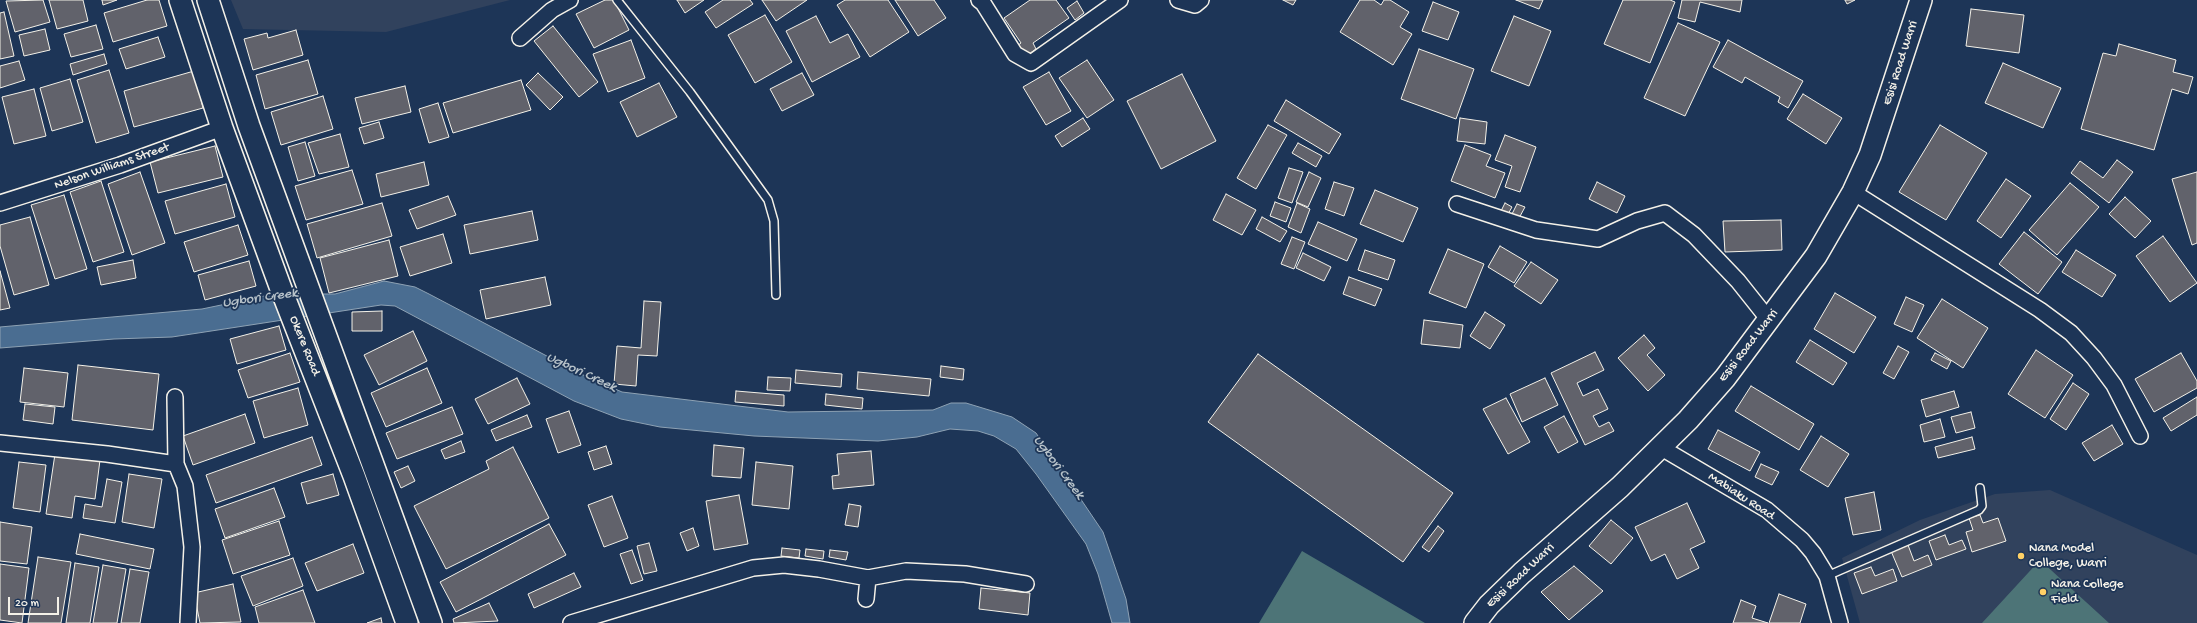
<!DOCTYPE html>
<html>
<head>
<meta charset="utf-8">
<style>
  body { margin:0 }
  #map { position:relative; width:2197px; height:623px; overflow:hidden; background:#1d3557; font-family:"Gochi Hand",sans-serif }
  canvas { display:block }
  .scale { position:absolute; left:8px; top:597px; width:51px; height:18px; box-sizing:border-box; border:2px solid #f4f1e8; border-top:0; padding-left:5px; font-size:12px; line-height:14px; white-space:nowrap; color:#f4f1e8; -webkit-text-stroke:3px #1d3557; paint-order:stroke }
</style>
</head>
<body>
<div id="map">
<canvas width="2197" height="623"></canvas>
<div class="scale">20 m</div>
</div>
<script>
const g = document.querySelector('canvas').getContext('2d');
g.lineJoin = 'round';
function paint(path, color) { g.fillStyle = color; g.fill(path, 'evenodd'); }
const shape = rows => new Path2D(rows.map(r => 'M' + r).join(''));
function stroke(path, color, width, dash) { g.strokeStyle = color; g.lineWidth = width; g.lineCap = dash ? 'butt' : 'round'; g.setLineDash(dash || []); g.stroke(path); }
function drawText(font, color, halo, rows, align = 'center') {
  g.font = font + ' "Gochi Hand",sans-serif'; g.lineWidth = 3.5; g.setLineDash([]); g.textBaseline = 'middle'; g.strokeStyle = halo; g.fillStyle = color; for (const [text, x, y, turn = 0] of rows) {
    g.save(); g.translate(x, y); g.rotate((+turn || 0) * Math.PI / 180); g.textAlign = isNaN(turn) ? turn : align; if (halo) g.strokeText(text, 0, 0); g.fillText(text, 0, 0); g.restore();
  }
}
paint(shape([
  [231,0,510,0,386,32,243,29],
  [2050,490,2197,555,2197,623,1860,623,1842,558,1920,520,1995,494]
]), '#31425d');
paint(shape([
  [1302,551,1425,623,1259,623],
  [2040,560,2109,623,1982,623]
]), '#4d7477');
const water = shape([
  [384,281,415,287,429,294,581,374,622,392,788,412,933,410,951,403,966,403,1012,417,1036,433,1103,532,1126,599,1130,623,1112,623,1098,574,1086,544,1036,474,1016,449,994,436,978,431,950,429,917,437,878,441,754,436,660,427,621,419,574,401,395,306,381,305,172,337,114,339,0,348,0,327,202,309,274,294,335,294,384,281]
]);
paint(water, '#4a6d91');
stroke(water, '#8ea2b4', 1);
const building = shape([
  [43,0,50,22,15,32,6,1,43,0],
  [49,0,83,0,88,21,57,29,49,0],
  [102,0,117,0,103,5,102,0],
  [147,0,159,0,167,26,113,42,104,13,147,0],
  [605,0,614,0,629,30,594,48,576,14,605,0],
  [677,0,704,0,685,13,677,0],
  [723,0,750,0,753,4,716,28,705,12,723,0],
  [762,0,807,0,776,21,762,0],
  [845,0,888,0,909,32,870,57,837,5,845,0],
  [895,0,934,0,946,18,918,36,895,0],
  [1030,0,1056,0,1069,18,1033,43,1036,49,1025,57,1017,46,1021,43,1004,18,1030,0],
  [1283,0,1296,0,1293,5,1283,0],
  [1360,0,1374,0,1381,5,1384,0,1390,0,1409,12,1400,27,1412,34,1393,65,1340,32,1360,0],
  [1516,0,1543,0,1539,9,1516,0],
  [1623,0,1670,0,1675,2,1650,63,1604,44,1623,0],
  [1682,0,1742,0,1740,12,1700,2,1695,22,1678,18,1682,0],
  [1845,0,1855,0,1847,4,1845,0],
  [1077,1,1084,13,1075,20,1067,8,1077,1],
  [1433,2,1459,12,1448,40,1422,31,1433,2],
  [1971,9,2024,15,2019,53,1966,46,1971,9],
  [4,12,14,56,0,59,0,13,4,12],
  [765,15,792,62,755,83,728,35,765,15],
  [816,16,830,43,848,34,860,57,812,82,786,31,816,16],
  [1514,16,1551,31,1529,86,1491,71,1514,16],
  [1678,23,1720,42,1685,116,1644,98,1678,23],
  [96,25,103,49,71,57,64,34,96,25],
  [553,26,598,82,579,97,534,41,553,26],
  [45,29,50,50,24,56,19,35,45,29],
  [296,30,303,55,253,70,244,39,267,33,268,38,296,30],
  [158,37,165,57,126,69,119,49,158,37],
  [631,40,645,78,608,92,593,54,631,40],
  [1728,40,1803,81,1788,108,1778,102,1780,97,1745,77,1742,83,1713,67,1728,40],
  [2119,44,2176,60,2173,72,2193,77,2188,94,2172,89,2154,150,2081,129,2103,53,2116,56,2119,44],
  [1419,49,1474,69,1456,119,1401,99,1419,49],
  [104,54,107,64,73,75,70,64,104,54],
  [308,60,318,94,265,109,256,75,308,60],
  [1087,60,1114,100,1087,118,1059,78,1087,60],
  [19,61,25,80,0,88,0,66,19,61],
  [2003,63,2061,88,2043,128,1985,103,2003,63],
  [109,70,129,133,96,143,77,80,109,70],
  [194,71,203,108,134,127,124,91,194,71],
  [1049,72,1071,111,1046,125,1023,87,1049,72],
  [538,73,563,97,550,110,526,85,538,73],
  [802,73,814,95,782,111,770,89,802,73],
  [1182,74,1216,141,1161,169,1127,101,1182,74],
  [70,79,83,122,52,131,40,88,70,79],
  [521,80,531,110,453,133,443,103,521,80],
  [659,83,677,117,637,137,620,102,659,83],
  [405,86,411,112,362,124,355,98,405,86],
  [34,89,46,136,14,144,2,97,34,89],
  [1803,94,1842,118,1826,144,1787,119,1803,94],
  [323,96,333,129,281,145,271,112,323,96],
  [1286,100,1341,134,1329,154,1274,121,1286,100],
  [438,103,449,137,429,143,419,109,438,103],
  [1083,118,1090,129,1062,147,1055,136,1083,118],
  [1460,118,1487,122,1485,144,1457,141,1460,118],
  [379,122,384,138,364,144,359,128,379,122],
  [1268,125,1287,135,1256,189,1237,178,1268,125],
  [1940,125,1987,153,1946,220,1899,192,1940,125],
  [340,134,349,167,319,174,308,143,340,134],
  [1505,135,1536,147,1520,192,1505,187,1512,166,1495,160,1505,135],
  [305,142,315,176,298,181,288,147,305,142],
  [1298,143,1322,156,1316,167,1292,153,1298,143],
  [1465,145,1491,155,1486,166,1505,173,1495,198,1451,181,1465,145],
  [215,146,223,177,158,193,150,162,215,146],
  [2117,160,2133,172,2109,203,2071,173,2080,161,2103,178,2117,160],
  [424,162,429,185,381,197,376,174,424,162],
  [1289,168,1303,172,1292,203,1278,198,1289,168],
  [352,170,363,204,306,220,295,186,352,170],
  [140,172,165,243,132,255,108,184,140,172],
  [1309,172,1321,178,1308,207,1296,202,1309,172],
  [2197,172,2197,243,2192,245,2172,179,2197,172],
  [2006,179,2031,196,2001,238,1977,221,2006,179],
  [101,181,124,252,93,262,70,192,101,181],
  [1334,182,1354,188,1344,216,1325,209,1334,182],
  [1597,182,1625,196,1617,213,1589,199,1597,182],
  [2070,183,2099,207,2057,255,2029,230,2070,183],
  [226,184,235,217,175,234,165,201,226,184],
  [1375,190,1418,208,1403,242,1360,224,1375,190],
  [1226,194,1256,210,1242,235,1213,220,1226,194],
  [64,195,87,269,55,279,31,205,64,195],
  [448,196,456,215,417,229,409,210,448,196],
  [2125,197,2151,221,2135,238,2109,214,2125,197],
  [1275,202,1291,208,1286,222,1270,216,1275,202],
  [382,203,392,236,317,258,307,224,382,203],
  [1297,203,1310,209,1301,233,1288,227,1297,203],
  [1505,203,1512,207,1507,216,1500,213,1505,203],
  [1517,204,1525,207,1518,220,1511,216,1517,204],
  [532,211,538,240,470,254,464,225,532,211],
  [30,217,49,285,14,295,0,246,0,225,30,217],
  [1262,217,1287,231,1280,242,1256,229,1262,217],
  [1781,220,1782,250,1725,252,1723,221,1781,220],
  [1318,222,1357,239,1347,261,1308,244,1318,222],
  [238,225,248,255,194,272,184,242,238,225],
  [2024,232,2062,262,2038,294,1999,264,2024,232],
  [443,234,452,263,410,276,400,247,443,234],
  [2163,236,2197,283,2170,302,2136,256,2163,236],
  [1292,237,1305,242,1294,269,1281,264,1292,237],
  [389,240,398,276,329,293,320,258,389,240],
  [1500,246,1527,262,1514,283,1488,267,1500,246],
  [1448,249,1484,264,1466,308,1429,293,1448,249],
  [1365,250,1395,260,1388,280,1358,270,1365,250],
  [2076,250,2116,275,2102,297,2062,272,2076,250],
  [1303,253,1331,267,1324,281,1296,268,1303,253],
  [133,260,136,278,101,285,97,267,133,260],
  [249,261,256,286,205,300,198,275,249,261],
  [1531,262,1558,280,1541,304,1514,286,1531,262],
  [0,271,10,308,0,310,0,271],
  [545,277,551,305,486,319,480,290,545,277],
  [1349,277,1382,289,1375,306,1343,294,1349,277],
  [1835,293,1876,317,1854,353,1814,329,1835,293],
  [1906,297,1924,305,1912,332,1894,324,1906,297],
  [1942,299,1988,328,1963,368,1917,338,1942,299],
  [644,301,661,302,657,356,638,355,636,386,614,384,617,346,641,348,644,301],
  [382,311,382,331,352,331,352,312,382,311],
  [1485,312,1505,325,1490,349,1470,336,1485,312],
  [1424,320,1463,325,1460,348,1421,344,1424,320],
  [279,326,286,350,237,364,230,339,279,326],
  [413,331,427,361,379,385,364,355,413,331],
  [1644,335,1655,348,1647,355,1665,375,1648,391,1618,358,1644,335],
  [1810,340,1847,363,1833,385,1796,362,1810,340],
  [1898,346,1909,352,1894,379,1883,373,1898,346],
  [2036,350,2073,375,2045,418,2008,394,2036,350],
  [1595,352,1604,370,1577,383,1583,396,1598,389,1608,409,1593,416,1599,427,1609,422,1614,431,1585,445,1551,373,1595,352],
  [290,353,300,382,248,398,238,370,290,353],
  [1935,353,1951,361,1947,369,1931,360,1935,353],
  [2181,353,2197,381,2197,388,2154,412,2135,379,2181,353],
  [1258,354,1453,493,1403,562,1208,422,1258,354],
  [78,365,159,374,153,430,72,420,78,365],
  [941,366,964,369,963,380,940,377,941,366],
  [24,368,68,373,64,407,20,402,24,368],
  [427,368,442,403,386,427,371,393,427,368],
  [796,370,842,374,841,387,795,383,796,370],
  [858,372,931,379,929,396,857,389,858,372],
  [768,377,791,378,790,391,767,390,768,377],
  [517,378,530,404,488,424,475,399,517,378],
  [1545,378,1558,405,1522,422,1510,394,1545,378],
  [2073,383,2089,394,2066,430,2050,419,2073,383],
  [1751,386,1814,424,1799,450,1735,411,1751,386],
  [298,388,308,425,264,438,253,401,298,388],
  [736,391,784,395,784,406,735,402,736,391],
  [1954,391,1959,407,1926,417,1921,400,1954,391],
  [826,394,863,398,862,409,825,405,826,394],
  [2197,397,2197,415,2171,431,2163,418,2197,397],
  [1506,398,1530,442,1508,454,1483,409,1506,398],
  [25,404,55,407,53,424,23,420,25,404],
  [452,407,463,434,397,459,386,433,452,407],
  [569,411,581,445,558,453,546,419,569,411],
  [1971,412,1975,428,1956,433,1951,417,1971,412],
  [245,414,255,443,193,465,183,436,245,414],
  [527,415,532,427,496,441,491,430,527,415],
  [1564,416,1578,442,1558,453,1544,427,1564,416],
  [1940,419,1945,437,1924,442,1920,425,1940,419],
  [2112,425,2123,444,2094,461,2082,443,2112,425],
  [1718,430,1760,452,1750,471,1708,449,1718,430],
  [1821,436,1849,454,1828,487,1800,470,1821,436],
  [312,437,322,465,216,503,206,475,312,437],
  [1972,437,1975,449,1938,458,1935,447,1972,437],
  [461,441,465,452,445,459,441,450,461,441],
  [714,445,744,448,741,478,712,476,714,445],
  [606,446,612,464,594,470,588,452,606,446],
  [513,447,549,518,446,569,414,506,489,469,486,461,513,447],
  [871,451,874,485,833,489,832,476,839,475,837,454,871,451],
  [55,454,100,460,95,499,75,496,72,518,46,514,55,454],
  [19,462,46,465,40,512,13,508,19,462],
  [756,462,793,466,789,509,752,505,756,462],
  [1761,464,1779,472,1772,485,1755,477,1761,464],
  [408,466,415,481,401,488,394,472,408,466],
  [129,474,162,479,154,528,122,522,129,474],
  [333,474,339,495,307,504,301,483,333,474],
  [107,479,122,482,115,523,83,518,85,504,102,507,107,479],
  [274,488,285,517,225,538,215,509,274,488],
  [1874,492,1881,530,1853,535,1845,498,1874,492],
  [739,495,748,544,714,550,706,501,739,495],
  [612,496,628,538,604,547,588,505,612,496],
  [1687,503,1705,542,1690,549,1699,568,1677,579,1665,554,1651,561,1635,527,1687,503],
  [849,504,861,506,858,527,845,525,849,504],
  [1980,515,1983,523,1998,518,2006,541,1972,552,1966,532,1973,530,1969,518,1980,515],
  [1611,520,1633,538,1611,564,1589,546,1611,520],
  [279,521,290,555,233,574,222,540,279,521],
  [0,522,32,527,27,564,0,561,0,522],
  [549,524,566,555,456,612,440,582,549,524],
  [1438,526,1444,531,1429,552,1422,547,1438,526],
  [693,528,699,546,687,551,680,533,693,528],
  [80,534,154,549,150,569,76,554,80,534],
  [1945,535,1949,545,1962,540,1966,549,1936,560,1929,541,1945,535],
  [649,543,657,571,644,574,637,546,649,543],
  [353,544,364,573,317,591,305,563,353,544],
  [1908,545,1914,561,1928,555,1932,565,1902,577,1891,551,1908,545],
  [782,548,800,550,799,558,781,556,782,548],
  [806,549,824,551,823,559,805,556,806,549],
  [632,550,643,580,631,584,620,554,632,550],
  [830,550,848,552,846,560,829,557,830,550],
  [38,557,71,562,61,623,28,623,38,557],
  [293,558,303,586,253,606,241,576,293,558],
  [75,563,99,567,90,623,66,623,75,563],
  [0,564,29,568,22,623,0,620,0,564],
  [103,565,126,569,117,623,93,623,103,565],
  [1574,566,1603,591,1569,620,1541,592,1574,566],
  [1871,567,1875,576,1893,569,1897,581,1862,594,1854,573,1871,567],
  [130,569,149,572,140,623,121,623,130,569],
  [574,573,581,587,534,608,528,594,574,573],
  [233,584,241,622,200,623,194,593,233,584],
  [981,588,1030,593,1028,615,979,609,981,588],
  [303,590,315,623,259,623,255,607,303,590],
  [1779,594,1806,604,1800,623,1769,623,1779,594],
  [1741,600,1756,606,1752,618,1768,623,1733,623,1741,600],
  [489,603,498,621,454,623,453,619,489,603],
  [381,618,382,623,367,623,381,618]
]);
paint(building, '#61626b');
stroke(building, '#f4f1e8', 1);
const lane = shape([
  [617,0,690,92,768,200,774,221,776,295],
  [1827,576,1979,510,1982,506,1980,488]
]);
const street = shape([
  [979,0,983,3,1015,54,1031,63,1120,0],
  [1178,0,1195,5,1201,0],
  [520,38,552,10,570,0],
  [1853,192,2040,310,2071,333,2094,358,2114,385,2140,436],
  [0,203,120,165,222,128],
  [1457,204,1536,230,1598,239,1637,221,1665,213,1694,235,1738,281,1769,320],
  [175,397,176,464],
  [0,443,107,454,176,464,185,486,192,547,188,623],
  [1660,447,1767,510,1802,540,1813,553,1827,576,1840,623],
  [868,578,906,571,965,574,1026,584],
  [571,623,753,568,784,565,819,569,868,578,866,599]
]);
const secondary = shape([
  [180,0,222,128,281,289,354,476,407,623],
  [208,0,249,126,431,623],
  [1475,623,1489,605,1522,573,1620,487,1688,420,1725,378,1816,256,1853,192,1870,155,1921,0]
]);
stroke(lane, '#f4f1e8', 10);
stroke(street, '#f4f1e8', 18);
stroke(secondary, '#f4f1e8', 24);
stroke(lane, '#1d3557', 7);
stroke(street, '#1d3557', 15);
stroke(secondary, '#1d3557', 21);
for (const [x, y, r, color] of [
  [2021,556,4,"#ffd166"],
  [2043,592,4,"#ffd166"]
]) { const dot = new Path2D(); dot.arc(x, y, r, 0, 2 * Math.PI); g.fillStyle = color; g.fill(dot); stroke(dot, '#1d3557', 1.5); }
drawText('13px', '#f4f1e8', '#1d3557', [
  ["Esisi Road Warri",1901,63,-72],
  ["Nelson Williams Street",112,167,-19],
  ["Okere Road",304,346,68],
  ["Esisi Road Warri",1749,346,-52],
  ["Mabiaku Road",1741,497,33],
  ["Esisi Road Warri",1521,576,-43]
]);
drawText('13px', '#f4f1e8', '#1d3557', [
  ["Nana Model",2029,549],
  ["College, Warri",2029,564],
  ["Nana College",2051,585],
  ["Field",2051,600]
], 'left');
drawText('italic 14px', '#b8c3ca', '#1d3557', [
  ["Ugbori Creek",260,299,-8],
  ["Ugbori Creek",581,373,25],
  ["Ugbori Creek",1058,468,53]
]);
</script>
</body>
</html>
